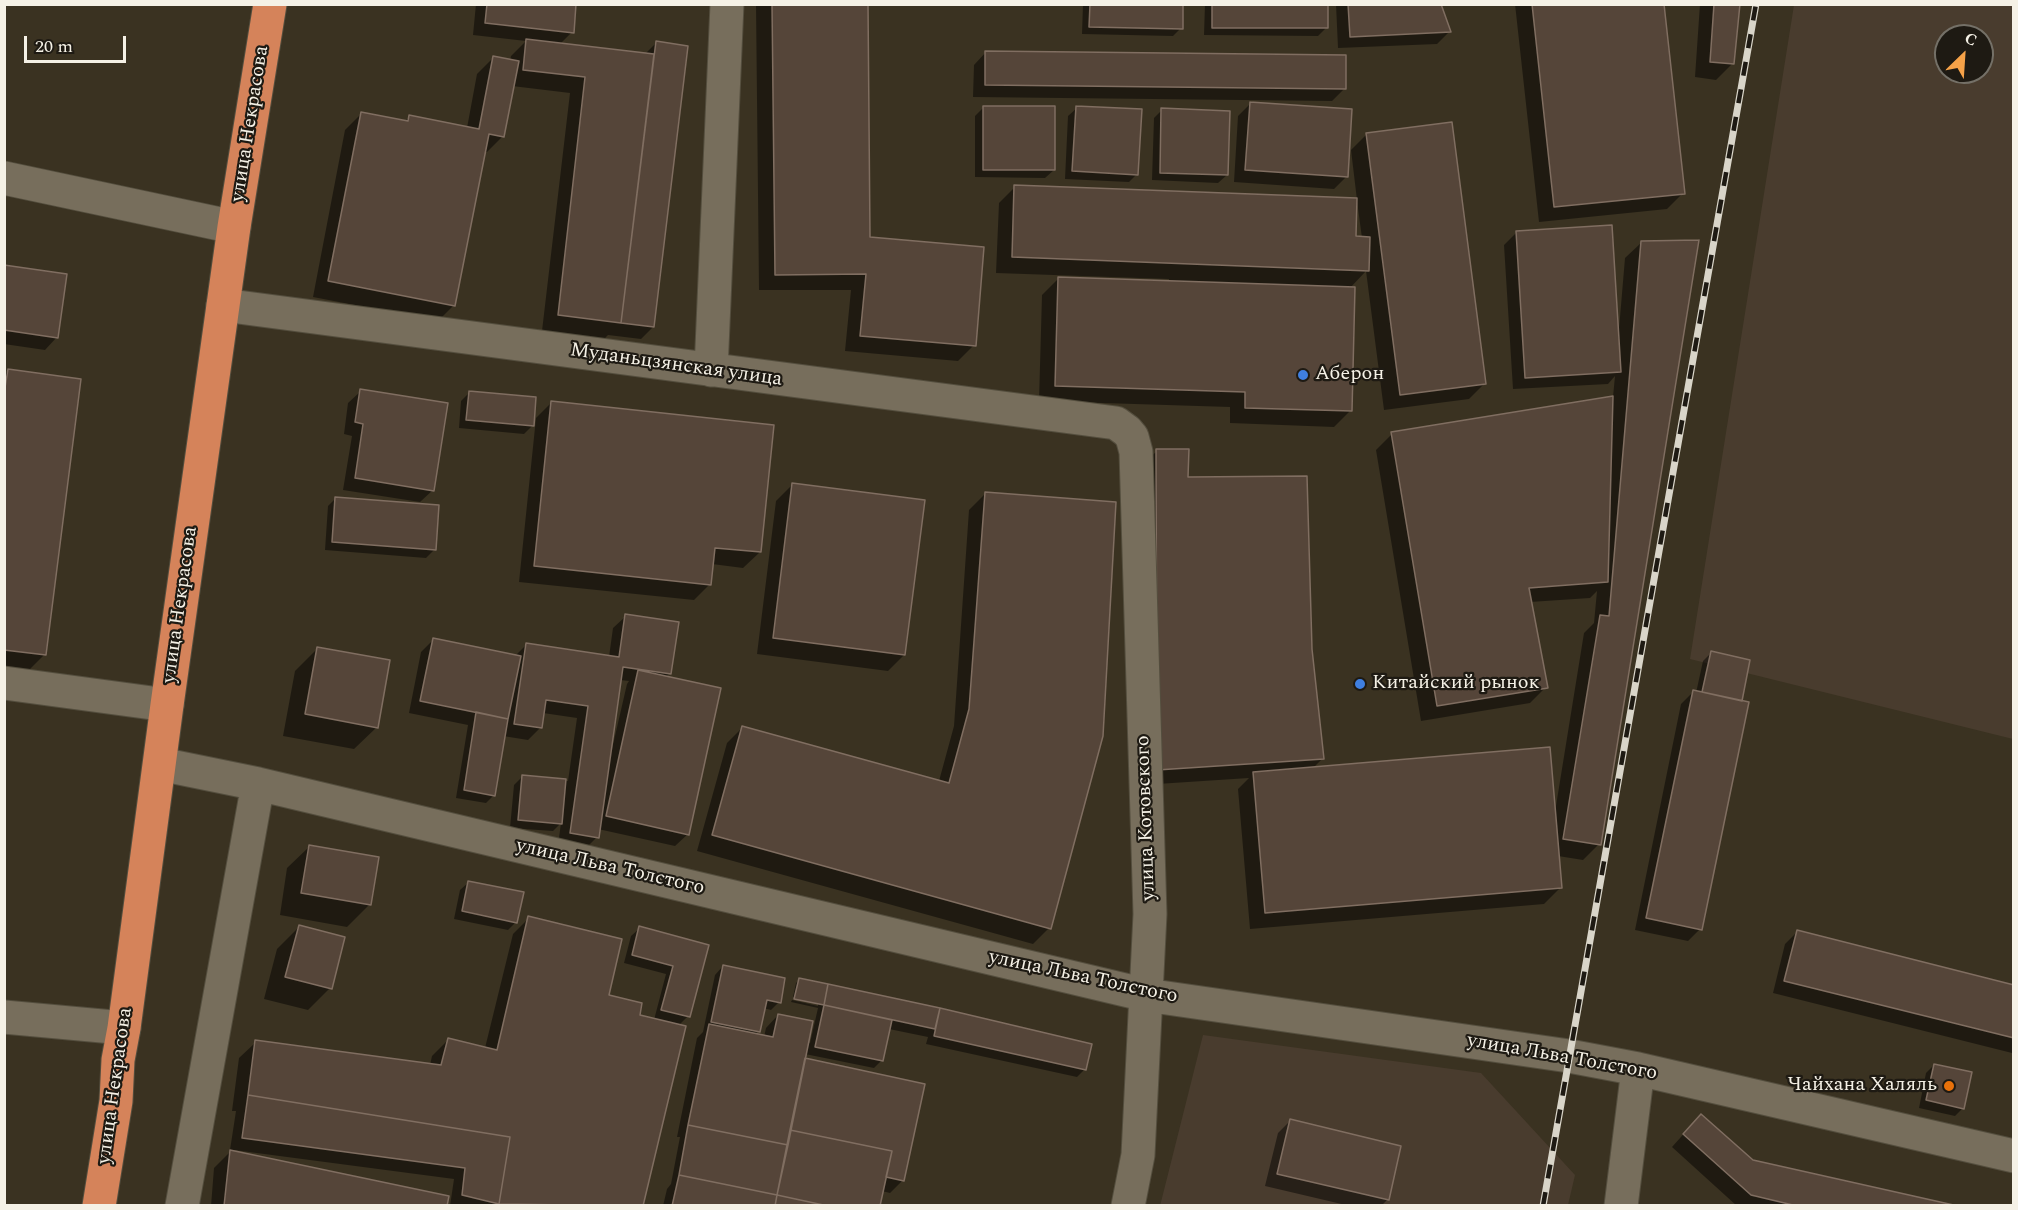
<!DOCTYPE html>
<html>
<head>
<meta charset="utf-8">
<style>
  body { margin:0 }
  #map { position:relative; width:2018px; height:1210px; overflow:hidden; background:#3a3221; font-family:Spectral,serif }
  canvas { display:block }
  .frame { position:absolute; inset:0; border:6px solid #f5f1e6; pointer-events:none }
  .north { position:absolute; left:1934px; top:24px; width:60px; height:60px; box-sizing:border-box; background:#1e1a13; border:2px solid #747067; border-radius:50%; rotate:25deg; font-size:16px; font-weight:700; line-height:24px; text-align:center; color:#f5f1e6 }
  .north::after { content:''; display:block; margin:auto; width:21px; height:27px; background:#f6a248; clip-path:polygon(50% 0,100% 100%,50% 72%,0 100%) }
  .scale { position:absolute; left:24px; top:36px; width:102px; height:27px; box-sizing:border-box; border:3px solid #f5f1e6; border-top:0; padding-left:8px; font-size:18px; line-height:21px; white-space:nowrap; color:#f5f1e6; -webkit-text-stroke:4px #1e1a13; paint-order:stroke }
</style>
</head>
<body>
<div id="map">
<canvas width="2018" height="1210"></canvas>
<div class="frame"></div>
<div class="north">С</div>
<div class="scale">20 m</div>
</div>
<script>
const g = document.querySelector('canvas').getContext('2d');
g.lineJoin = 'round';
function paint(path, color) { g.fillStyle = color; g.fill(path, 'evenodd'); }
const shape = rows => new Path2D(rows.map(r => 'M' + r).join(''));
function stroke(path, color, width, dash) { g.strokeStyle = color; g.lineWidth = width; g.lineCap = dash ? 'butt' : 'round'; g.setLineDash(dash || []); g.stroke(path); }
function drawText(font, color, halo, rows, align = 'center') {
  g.font = font + ' Spectral,serif'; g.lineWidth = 4.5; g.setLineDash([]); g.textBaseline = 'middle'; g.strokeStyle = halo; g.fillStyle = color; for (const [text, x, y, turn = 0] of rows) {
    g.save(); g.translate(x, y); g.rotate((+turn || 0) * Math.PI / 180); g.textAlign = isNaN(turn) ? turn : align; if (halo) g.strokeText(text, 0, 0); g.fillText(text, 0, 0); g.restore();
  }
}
paint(shape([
  [1794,5,2013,5,2013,739,1690,659],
  [1946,36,1982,36,1982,72,1946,72],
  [1203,1035,1481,1073,1575,1175,1568,1205,1160,1206]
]), '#493c2e');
paint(shape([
  [476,4,575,4,572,32,560,44,644,55,656,43,653,327,641,339,608,335,604,339,542,331,570,93,512,86,503,136,487,152,484,152,454,305,438,321,313,297,345,130,361,114,404,122,410,117,467,128,477,74,493,58,510,61,511,56,526,41,473,35],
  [756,4,867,4,869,238,974,345,958,361,845,351,851,290,759,290],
  [1083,4,1182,4,1181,28,1173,36,1082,34],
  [1205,4,1326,4,1326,28,1318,36,1204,35],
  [1336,4,1439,4,1449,32,1437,44,1338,48],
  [1515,4,1663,4,1683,193,1667,209,1539,222],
  [1700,4,1738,4,1732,64,1716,80,1695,77],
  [986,52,1345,88,1332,101,973,97,974,65],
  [1250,104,1347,176,1334,189,1234,182,1238,116],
  [983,108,1054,170,1045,178,975,177,975,116],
  [1077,108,1137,174,1129,182,1065,179,1068,116],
  [1162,110,1227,175,1218,183,1152,180,1154,118],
  [1367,134,1485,383,1469,399,1384,410,1366,271,1350,288,1350,411,1334,427,1230,423,1230,407,1039,401,1042,295,1058,279,1169,282,1169,279,996,273,999,203,1015,187,1357,200,1351,150],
  [1356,201,1357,201,1362,238,1354,237],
  [1516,233,1617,329,1619,329,1625,258,1642,242,1599,844,1583,860,1558,856,1560,888,1544,904,1250,929,1238,789,1249,778,1142,785,1140,467,1157,451,1187,479,1311,649,1323,758,1312,769,1555,812,1584,633,1594,623,1597,591,1590,598,1530,602,1546,687,1530,703,1421,721,1376,450,1392,434,1613,397,1615,376,1608,384,1513,389,1504,245],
  [4,267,57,337,45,350,4,344],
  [8,371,45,654,29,670,4,667,4,375],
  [361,391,433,490,420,502,343,490,352,436,344,434,348,403],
  [469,393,532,426,524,434,459,428,461,401],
  [552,402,760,552,743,568,712,564,710,584,694,600,519,582,536,418],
  [792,485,904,655,888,671,757,654,776,501],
  [985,494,1049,928,1033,944,697,851,727,743,743,727,939,781,954,726,969,510],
  [336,498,434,550,426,558,325,550,328,506],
  [626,616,670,673,665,678,688,834,675,846,598,829,597,837,585,849,558,845,561,823,553,831,510,828,514,785,522,777,568,781,577,718,543,713,541,727,528,740,503,736,494,795,486,803,456,798,468,725,409,713,421,652,433,640,515,656,526,645,609,657,613,628],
  [620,680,629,681,627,684,612,749,610,748],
  [318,648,377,727,354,749,283,736,295,671],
  [1711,653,1700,929,1688,941,1635,930,1681,704,1693,692,1696,693,1703,661],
  [310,846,369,905,347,927,280,915,287,868],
  [469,882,516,922,508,930,454,919,460,890],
  [529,918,607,996,638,1016,654,1020,666,974,624,963,631,936,640,928,707,946,688,1016,678,1026,641,1206,450,1206,454,1179,234,1150,234,1153,446,1206,211,1206,214,1168,232,1150,230,1150,236,1111,232,1111,239,1058,256,1042,430,1065,432,1056,448,1040,485,1048,513,934],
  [299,927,330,988,308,1010,264,999,277,949],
  [1797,932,2014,986,2014,1051,2012,1053,1773,993,1785,944],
  [723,966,779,1002,771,1010,763,1008,758,1031,755,1035,764,1037,766,1028,778,1015,807,1042,810,1043,818,1008,791,1002,792,1000,818,1006,818,1002,793,997,796,983,799,980,939,1009,1090,1046,1085,1069,1077,1077,926,1044,928,1037,889,1029,882,1060,874,1068,805,1054,804,1060,902,1181,890,1193,882,1191,879,1206,663,1206,667,1189,671,1184,680,1137,677,1137,697,1038,703,1032,715,975],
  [1934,1065,1963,1108,1955,1116,1919,1108,1926,1073],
  [1290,1121,1388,1199,1381,1206,1350,1206,1265,1186,1278,1133],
  [1689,1128,1752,1161,1951,1206,1737,1206,1672,1147]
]), '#0007');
const building = shape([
  [487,4,576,4,574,33,485,23,487,4],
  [772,4,868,4,870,237,984,247,976,346,860,336,866,274,775,275,772,4],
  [1090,4,1183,4,1183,29,1089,27,1090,4],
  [1212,4,1328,4,1328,28,1212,28,1212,4],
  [1348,4,1441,4,1451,32,1350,37,1348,4],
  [1532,4,1664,4,1685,194,1554,207,1532,4],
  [1714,4,1740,4,1734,64,1710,62,1714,4],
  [526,39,654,54,621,323,558,315,585,77,523,70,526,39],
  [656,41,688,46,654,327,621,323,656,41],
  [985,51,1346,55,1346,89,985,85,985,51],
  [493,56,519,61,504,137,489,134,455,306,328,281,361,112,408,121,409,115,479,129,493,56],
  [1250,102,1352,109,1348,177,1245,170,1250,102],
  [983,106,1055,106,1055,170,983,170,983,106],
  [1076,106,1142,109,1138,175,1072,171,1076,106],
  [1161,108,1230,111,1228,175,1160,173,1161,108],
  [1452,122,1486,384,1400,395,1366,133,1452,122],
  [1014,185,1357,198,1356,236,1370,237,1369,271,1012,257,1014,185],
  [1612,225,1621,372,1525,378,1516,231,1612,225],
  [1699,240,1601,845,1563,839,1600,615,1609,616,1641,241,1699,240],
  [4,265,67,274,58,338,4,330,4,265],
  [1058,277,1355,287,1352,411,1245,408,1245,392,1055,386,1058,277],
  [8,369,81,379,46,655,4,650,4,394,8,369],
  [360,389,448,403,434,491,355,478,363,424,355,422,360,389],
  [469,391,536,397,534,426,466,420,469,391],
  [1613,396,1608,582,1529,588,1548,688,1437,706,1391,432,1613,396],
  [551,401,774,425,761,552,715,548,711,585,534,566,551,401],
  [1156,449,1189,449,1188,477,1307,476,1312,649,1324,759,1157,770,1156,449],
  [792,483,925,500,905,655,773,638,792,483],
  [985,492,1116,502,1103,736,1051,929,712,835,742,726,949,783,969,709,985,492],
  [335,497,439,505,436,550,332,542,335,497],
  [625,614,679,622,671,674,623,667,599,838,570,833,588,706,546,700,542,728,514,724,526,643,619,657,625,614],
  [433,638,521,656,508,719,420,701,433,638],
  [317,647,390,660,378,728,305,714,317,647],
  [1711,651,1750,660,1742,701,1702,692,1711,651],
  [638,670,721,688,689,835,606,816,638,670],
  [1693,690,1749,702,1702,930,1646,918,1693,690],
  [476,712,508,719,495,796,464,790,476,712],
  [1550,747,1562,888,1265,913,1253,772,1550,747],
  [522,775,566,779,562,824,518,820,522,775],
  [309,845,379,857,371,905,301,893,309,845],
  [468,881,524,892,517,923,462,911,468,881],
  [528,916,622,939,609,995,642,1003,640,1015,686,1026,643,1206,499,1204,510,1137,248,1095,255,1040,441,1065,448,1038,497,1050,528,916],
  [299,925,345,937,332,989,285,977,299,925],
  [639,926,709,945,690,1017,661,1010,673,966,632,955,639,926],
  [1797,930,2014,985,2014,1038,1784,981,1797,930],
  [723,965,785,978,781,1003,767,1000,760,1032,711,1022,723,965],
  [799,978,828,984,824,1005,794,999,799,978],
  [828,984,940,1008,935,1029,824,1005,828,984],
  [824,1005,892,1020,883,1061,815,1047,824,1005],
  [940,1008,1092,1044,1086,1070,934,1036,940,1008],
  [778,1014,813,1021,788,1145,688,1125,709,1024,773,1037,778,1014],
  [805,1058,925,1084,904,1181,886,1177,892,1151,790,1130,805,1058],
  [1934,1064,1972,1072,1964,1109,1926,1100,1934,1064],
  [248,1095,510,1137,499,1204,462,1195,465,1168,242,1138,248,1095],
  [1701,1114,1753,1160,1958,1206,1797,1206,1751,1195,1683,1134,1701,1114],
  [1290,1119,1401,1146,1389,1200,1277,1174,1290,1119],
  [688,1125,788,1145,777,1195,679,1175,688,1125],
  [790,1130,892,1151,880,1206,828,1206,777,1195,790,1130],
  [230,1150,449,1196,447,1206,224,1206,230,1150],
  [679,1175,777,1195,775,1206,672,1206,679,1175],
  [777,1195,828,1206,775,1206,777,1195]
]);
paint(building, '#554539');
stroke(building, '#806e61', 1.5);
const minor = shape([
  [4,178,234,227],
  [223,305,1116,423,1127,431,1132,437,1136,452,1150,914,1138,1155,1128,1206],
  [711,370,727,4],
  [4,683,167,705],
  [160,764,258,784,1146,995,1569,1056,1638,1069,2014,1156],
  [4,1017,124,1028],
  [182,1206,258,784],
  [1621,1206,1638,1069]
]);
const highway = shape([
  [99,1206,116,1101,118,1060,124,1028,167,705,234,227,270,4]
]);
stroke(minor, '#544e3e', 35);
stroke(highway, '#544e3e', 35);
stroke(minor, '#776e5c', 33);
stroke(highway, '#d5835a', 33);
const rail = shape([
  [1543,1206,1756,4]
]);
stroke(rail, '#d9d5c9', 7);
stroke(rail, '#1e1a13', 4.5, [14]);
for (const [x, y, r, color] of [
  [1303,375,6,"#3f7fe0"],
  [1360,684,6,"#3f7fe0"],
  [1949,1086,6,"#e8710a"]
]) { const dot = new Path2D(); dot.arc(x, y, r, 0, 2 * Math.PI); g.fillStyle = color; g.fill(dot); stroke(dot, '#1e1a13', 2); }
drawText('20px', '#f5f1e6', '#1e1a13', [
  ["улица Некрасова",251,124,-81],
  ["Муданьцзянская улица",676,366,8],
  ["улица Некрасова",181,605,-82],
  ["улица Котовского",1147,818,-92],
  ["улица Льва Толстого",610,868,13],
  ["улица Льва Толстого",1083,978,12],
  ["улица Льва Толстого",1562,1058,10],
  ["улица Некрасова",116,1086,-82]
]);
drawText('20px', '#f5f1e6', '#1e1a13', [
  ["Аберон",1315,375],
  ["Китайский рынок",1372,684],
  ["Чайхана Халяль",1937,1086,"right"]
], 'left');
</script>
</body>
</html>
